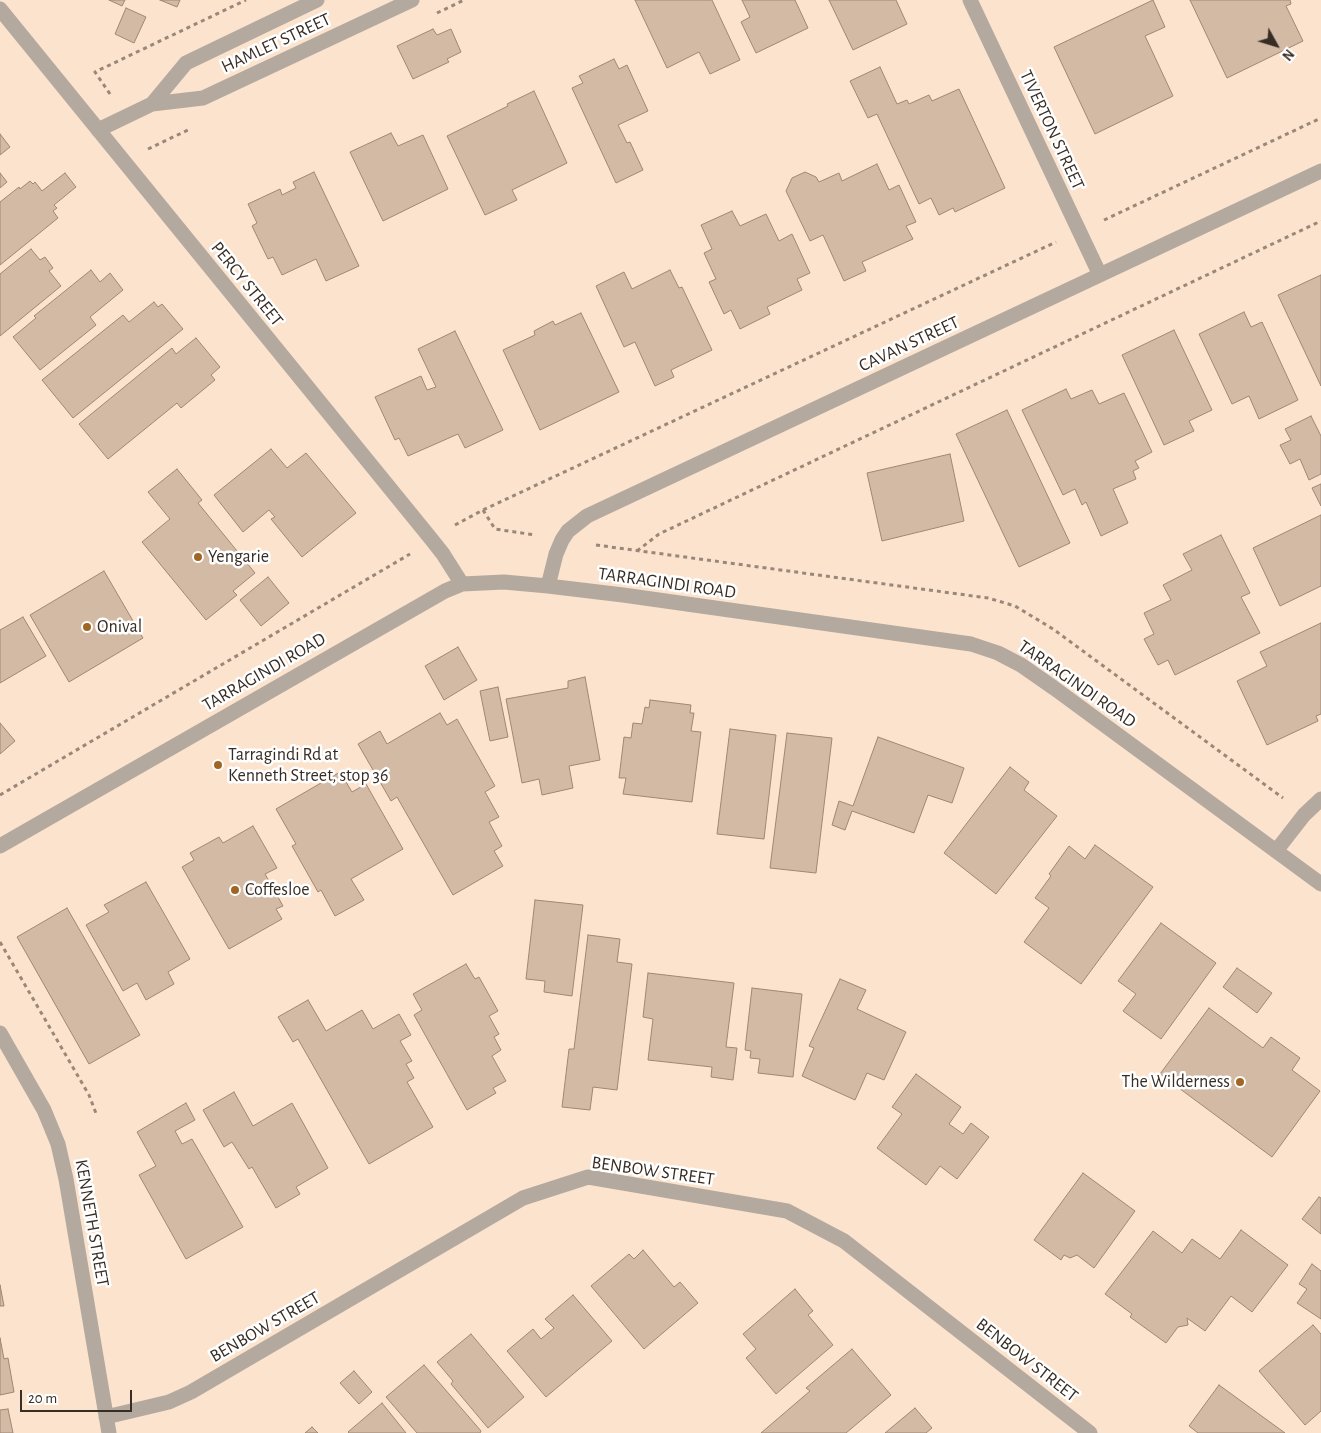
<!DOCTYPE html>
<html>
<head>
<meta charset="utf-8">
<style>
  body { margin:0 }
  #map { position:relative; width:1321px; height:1433px; overflow:hidden; background:#fce3cd; font-family:"Alegreya Sans",sans-serif }
  canvas { display:block }
  .north { position:absolute; left:1251px; top:20px; width:50px; height:50px; -webkit-text-stroke:4px #fff; paint-order:stroke; rotate:129deg; font-size:14px; font-weight:700; line-height:20px; text-align:center; color:#372d25 }
  .north::after { content:''; display:block; margin:auto; width:18px; height:22px; background:#372d25; clip-path:polygon(50% 0,100% 100%,50% 72%,0 100%) }
  .scale { position:absolute; left:20px; top:1390px; width:112px; height:22px; box-sizing:border-box; border:2px solid #372d25; border-top:0; padding-left:6px; font-size:15px; line-height:18px; white-space:nowrap; color:#372d25; -webkit-text-stroke:4px #fff; paint-order:stroke }
</style>
</head>
<body>
<div id="map">
<canvas width="1321" height="1433"></canvas>
<div class="north">N</div>
<div class="scale">20 m</div>
</div>
<script>
const g = document.querySelector('canvas').getContext('2d');
g.lineJoin = 'round';
function paint(path, color) { g.fillStyle = color; g.fill(path, 'evenodd'); }
const shape = rows => new Path2D(rows.map(r => 'M' + r).join(''));
function stroke(path, color, width, dash) { g.strokeStyle = color; g.lineWidth = width; g.lineCap = dash ? 'butt' : 'round'; g.setLineDash(dash || []); g.stroke(path); }
function drawText(font, color, halo, rows, align = 'center') {
  g.font = font + ' "Alegreya Sans",sans-serif'; g.lineWidth = 5; g.setLineDash([]); g.textBaseline = 'middle'; g.strokeStyle = halo; g.fillStyle = color; for (const [text, x, y, turn = 0] of rows) {
    g.save(); g.translate(x, y); g.rotate((+turn || 0) * Math.PI / 180); g.textAlign = isNaN(turn) ? turn : align; if (halo) g.strokeText(text, 0, 0); g.fillText(text, 0, 0); g.restore();
  }
}
const building = shape([
  [109,0,125,0,122,6,109,0],
  [160,0,180,0,177,7,160,0],
  [635,0,712,0,740,60,710,74,699,52,667,68,635,0],
  [742,0,795,0,808,28,756,53,741,22,750,17,742,0],
  [829,0,896,0,907,24,853,50,829,0],
  [1153,0,1165,27,1145,36,1173,96,1095,134,1054,47,1153,0],
  [1190,0,1290,0,1291,4,1286,6,1303,41,1227,78,1190,0],
  [126,8,146,17,134,43,115,34,126,8],
  [433,29,437,35,451,29,461,52,447,59,449,62,413,79,397,46,433,29],
  [614,59,619,69,627,65,648,111,618,125,627,143,630,142,643,170,616,183,572,88,583,83,579,76,614,59],
  [880,67,897,104,907,100,909,104,929,95,932,101,959,89,1005,188,955,212,953,208,939,215,931,198,919,204,877,114,868,118,850,81,880,67],
  [534,91,567,163,512,190,517,200,485,215,447,136,508,106,507,104,534,91],
  [391,133,398,146,423,135,448,189,383,221,350,152,391,133],
  [0,134,10,147,0,155,0,134],
  [877,164,889,190,899,185,916,222,906,226,913,239,862,262,866,271,844,281,823,235,810,241,786,191,792,178,805,172,816,177,819,182,839,173,842,181,877,164],
  [314,172,359,266,326,281,316,259,282,275,273,257,268,259,252,226,257,223,248,204,280,189,282,195,296,188,293,182,314,172],
  [0,173,7,182,0,188,0,173],
  [65,173,76,187,54,205,57,208,53,211,58,218,0,265,0,202,19,187,20,189,30,181,33,184,35,182,42,191,65,173],
  [732,211,740,226,766,214,779,241,792,234,810,273,797,279,802,290,767,307,770,314,740,329,731,310,724,314,709,282,716,279,704,253,712,249,701,225,732,211],
  [31,249,40,260,45,257,53,268,49,271,61,286,0,336,0,274,31,249],
  [91,270,100,282,110,273,123,290,90,317,96,325,40,370,13,337,36,318,34,316,91,270],
  [670,270,679,288,682,287,712,350,671,370,674,377,655,386,635,342,624,347,596,286,624,272,632,289,670,270],
  [1321,275,1321,386,1278,295,1321,275],
  [154,302,158,307,162,304,183,329,73,418,42,380,123,315,129,322,154,302],
  [1244,312,1251,327,1262,322,1298,400,1259,419,1249,396,1232,404,1199,334,1244,312],
  [581,313,619,392,540,430,503,350,535,335,534,331,553,321,555,325,581,313],
  [1174,330,1212,410,1189,421,1194,431,1164,445,1122,355,1174,330],
  [455,331,503,430,465,448,458,434,408,456,399,438,395,440,375,397,421,376,427,390,436,387,418,349,455,331],
  [196,338,220,367,211,375,215,380,181,408,177,403,108,459,79,424,172,348,176,354,196,338],
  [1066,389,1071,399,1092,390,1099,404,1124,393,1152,452,1135,461,1139,468,1133,471,1136,479,1113,489,1128,523,1101,536,1086,502,1082,505,1075,489,1063,495,1022,410,1066,389],
  [1007,410,1070,543,1019,567,956,434,1007,410],
  [1311,416,1321,436,1321,474,1309,480,1300,459,1290,464,1280,445,1291,440,1285,429,1311,416],
  [271,449,287,468,306,453,356,513,302,557,271,519,275,517,269,510,243,532,214,495,271,449],
  [950,454,964,521,882,541,867,473,950,454],
  [177,469,202,500,198,503,255,573,233,591,237,595,206,620,142,542,170,519,148,492,177,469],
  [1321,484,1321,506,1312,488,1321,484],
  [1321,515,1321,586,1280,606,1253,548,1321,515],
  [1221,535,1250,593,1241,597,1260,633,1175,675,1168,660,1158,665,1144,639,1154,634,1144,613,1171,600,1163,585,1192,570,1183,554,1221,535],
  [104,571,143,638,69,682,30,615,104,571],
  [268,577,289,603,261,626,240,600,268,577],
  [23,617,46,656,0,683,0,630,23,617],
  [1321,623,1321,714,1316,716,1318,721,1267,745,1237,681,1267,666,1260,652,1321,623],
  [458,647,477,680,444,700,425,666,458,647],
  [585,677,600,760,569,766,573,788,542,795,539,779,522,783,506,699,568,688,568,681,585,677],
  [498,687,508,737,490,741,480,691,498,687],
  [650,700,691,705,690,713,694,713,691,731,701,732,692,802,623,794,626,778,619,778,624,737,631,738,633,723,642,724,645,707,649,708,650,700],
  [440,713,447,725,457,719,495,786,485,792,499,817,489,822,502,846,494,851,503,866,453,895,397,797,391,801,358,744,380,731,387,744,440,713],
  [0,723,15,741,0,754,0,723],
  [730,729,776,735,764,839,717,834,730,729],
  [787,733,832,738,816,873,770,868,787,733],
  [878,737,964,768,952,803,928,795,914,833,852,811,845,830,832,825,839,801,853,806,878,737],
  [1010,767,1029,782,1024,790,1057,816,996,894,944,853,1010,767],
  [340,772,352,792,366,784,403,849,351,879,364,900,335,916,321,890,318,892,292,846,296,844,276,809,340,772],
  [253,826,277,868,265,874,283,906,276,909,282,919,229,949,182,867,194,860,190,853,219,837,223,843,253,826],
  [1095,845,1153,887,1081,984,1024,942,1049,908,1035,898,1051,876,1049,874,1069,846,1085,859,1095,845],
  [146,882,190,959,168,972,174,984,146,1000,137,983,123,991,86,925,109,912,104,905,146,882],
  [535,900,583,905,572,996,544,992,545,981,526,979,535,900],
  [67,908,140,1035,89,1064,17,937,67,908],
  [1161,923,1216,963,1161,1039,1123,1011,1136,994,1118,981,1161,923],
  [588,935,620,939,617,962,632,964,617,1090,593,1087,590,1110,562,1107,569,1049,574,1049,588,935],
  [466,964,475,979,479,977,498,1011,489,1016,499,1034,494,1037,501,1050,492,1056,506,1081,493,1088,496,1093,467,1110,414,1015,422,1010,413,994,466,964],
  [1237,968,1272,993,1257,1013,1223,987,1237,968],
  [648,973,734,983,726,1047,737,1048,733,1080,711,1077,712,1067,648,1060,653,1019,643,1017,648,973],
  [840,979,866,990,857,1009,906,1032,884,1080,867,1073,855,1100,802,1076,814,1048,809,1046,840,979],
  [752,988,802,994,793,1077,758,1073,760,1059,750,1058,751,1051,745,1050,752,988],
  [308,1000,326,1031,362,1010,373,1029,399,1014,411,1035,400,1041,412,1061,406,1064,414,1078,407,1082,433,1127,369,1164,298,1039,293,1042,278,1017,308,1000],
  [1209,1008,1263,1048,1271,1037,1300,1058,1292,1070,1320,1091,1272,1157,1160,1074,1209,1008],
  [916,1074,961,1107,949,1124,963,1134,971,1123,989,1137,957,1179,940,1166,926,1185,877,1148,902,1114,892,1107,916,1074],
  [234,1092,253,1126,292,1103,328,1168,296,1187,300,1194,276,1208,252,1167,249,1169,232,1142,224,1147,203,1110,234,1092],
  [186,1103,195,1120,175,1131,182,1144,192,1139,243,1227,186,1259,139,1175,156,1166,137,1132,186,1103],
  [1083,1173,1135,1211,1094,1268,1077,1255,1070,1258,1064,1255,1061,1260,1034,1240,1083,1173],
  [1319,1197,1321,1198,1321,1234,1302,1219,1319,1197],
  [1241,1230,1288,1265,1252,1312,1231,1296,1205,1331,1187,1318,1188,1325,1178,1327,1166,1343,1130,1317,1132,1314,1105,1294,1153,1231,1182,1253,1192,1239,1220,1259,1241,1230],
  [643,1250,674,1287,680,1282,698,1303,644,1349,591,1286,629,1254,634,1259,643,1250],
  [1312,1264,1321,1271,1321,1319,1297,1303,1307,1289,1299,1284,1312,1264],
  [0,1285,4,1306,0,1306,0,1285],
  [795,1289,813,1311,808,1315,833,1345,776,1394,746,1358,756,1349,743,1334,795,1289],
  [573,1295,612,1341,546,1397,507,1351,533,1329,541,1339,554,1328,545,1319,573,1295],
  [1313,1325,1321,1334,1321,1411,1305,1425,1259,1371,1313,1325],
  [471,1334,524,1397,488,1428,451,1384,453,1381,437,1362,471,1334],
  [0,1338,4,1359,8,1358,14,1392,0,1395,0,1338],
  [852,1349,891,1395,846,1433,761,1433,810,1391,806,1388,852,1349],
  [424,1365,481,1431,480,1433,417,1433,386,1397,424,1365],
  [354,1371,372,1392,359,1404,340,1383,354,1371],
  [1219,1385,1285,1433,1198,1433,1189,1426,1219,1385],
  [382,1403,406,1433,349,1433,348,1432,382,1403],
  [915,1408,932,1428,926,1433,885,1433,915,1408],
  [8,1409,13,1433,0,1433,0,1410,8,1409],
  [312,1427,318,1433,305,1433,312,1427]
]);
paint(building, '#d3baa5');
stroke(building, '#9f8773', 1);
stroke(shape([
  [437,13,464,0],
  [110,94,95,72,246,0],
  [148,149,190,129],
  [1104,220,1321,118],
  [483,510,495,529,535,535],
  [455,525,483,510,1056,242],
  [596,545,988,598,1015,606,1053,629,1283,798],
  [637,551,659,534,1321,221],
  [0,795,410,554],
  [0,942,89,1095,97,1116]
]), '#998879', 3, [4, 4]);
stroke(shape([
  [970,0,1100,275],
  [0,9,432,540,443,554,462,584],
  [152,104,186,63,317,0],
  [98,130,152,104,203,98,412,0],
  [548,586,556,554,562,540,568,531,587,516,1321,171],
  [0,846,445,591,462,584,504,582,548,586,623,595,971,644,998,653,1021,665,1054,688,1321,884],
  [1276,851,1304,815,1321,799],
  [0,1033,44,1110,58,1144,66,1179,109,1433],
  [106,1417,169,1402,191,1392,523,1198,588,1177,787,1211,844,1241,1090,1433]
]), '#b3a99f', 15);
for (const [x, y, r, color] of [
  [198,557,5,"#9f6624"],
  [87,627,5,"#9f6624"],
  [218,765,5,"#9f6624"],
  [235,890,5,"#9f6624"],
  [1240,1082,5,"#9f6624"]
]) { const dot = new Path2D(); dot.arc(x, y, r, 0, 2 * Math.PI); g.fillStyle = color; g.fill(dot); stroke(dot, '#fff', 2); }
drawText('18px', '#372d25', '#fff', [
  ["HAMLET STREET",276,43,-25],
  ["TIVERTON STREET",1052,130,65],
  ["PERCY STREET",247,284,51],
  ["CAVAN STREET",909,344,-25],
  ["TARRAGINDI ROAD",667,583,8],
  ["TARRAGINDI ROAD",264,672,-30],
  ["TARRAGINDI ROAD",1077,684,35],
  ["BENBOW STREET",653,1171,8],
  ["KENNETH STREET",92,1223,80],
  ["BENBOW STREET",265,1327,-30],
  ["BENBOW STREET",1027,1360,38]
]);
drawText('18px', '#372d25', '#fff', [
  ["Yengarie",208,557],
  ["Onival",97,627],
  ["Tarragindi Rd at",228,755],
  ["Kenneth Street, stop 36",228,776],
  ["Coffesloe",245,890],
  ["The Wilderness",1230,1082,"right"]
], 'left');
</script>
</body>
</html>
